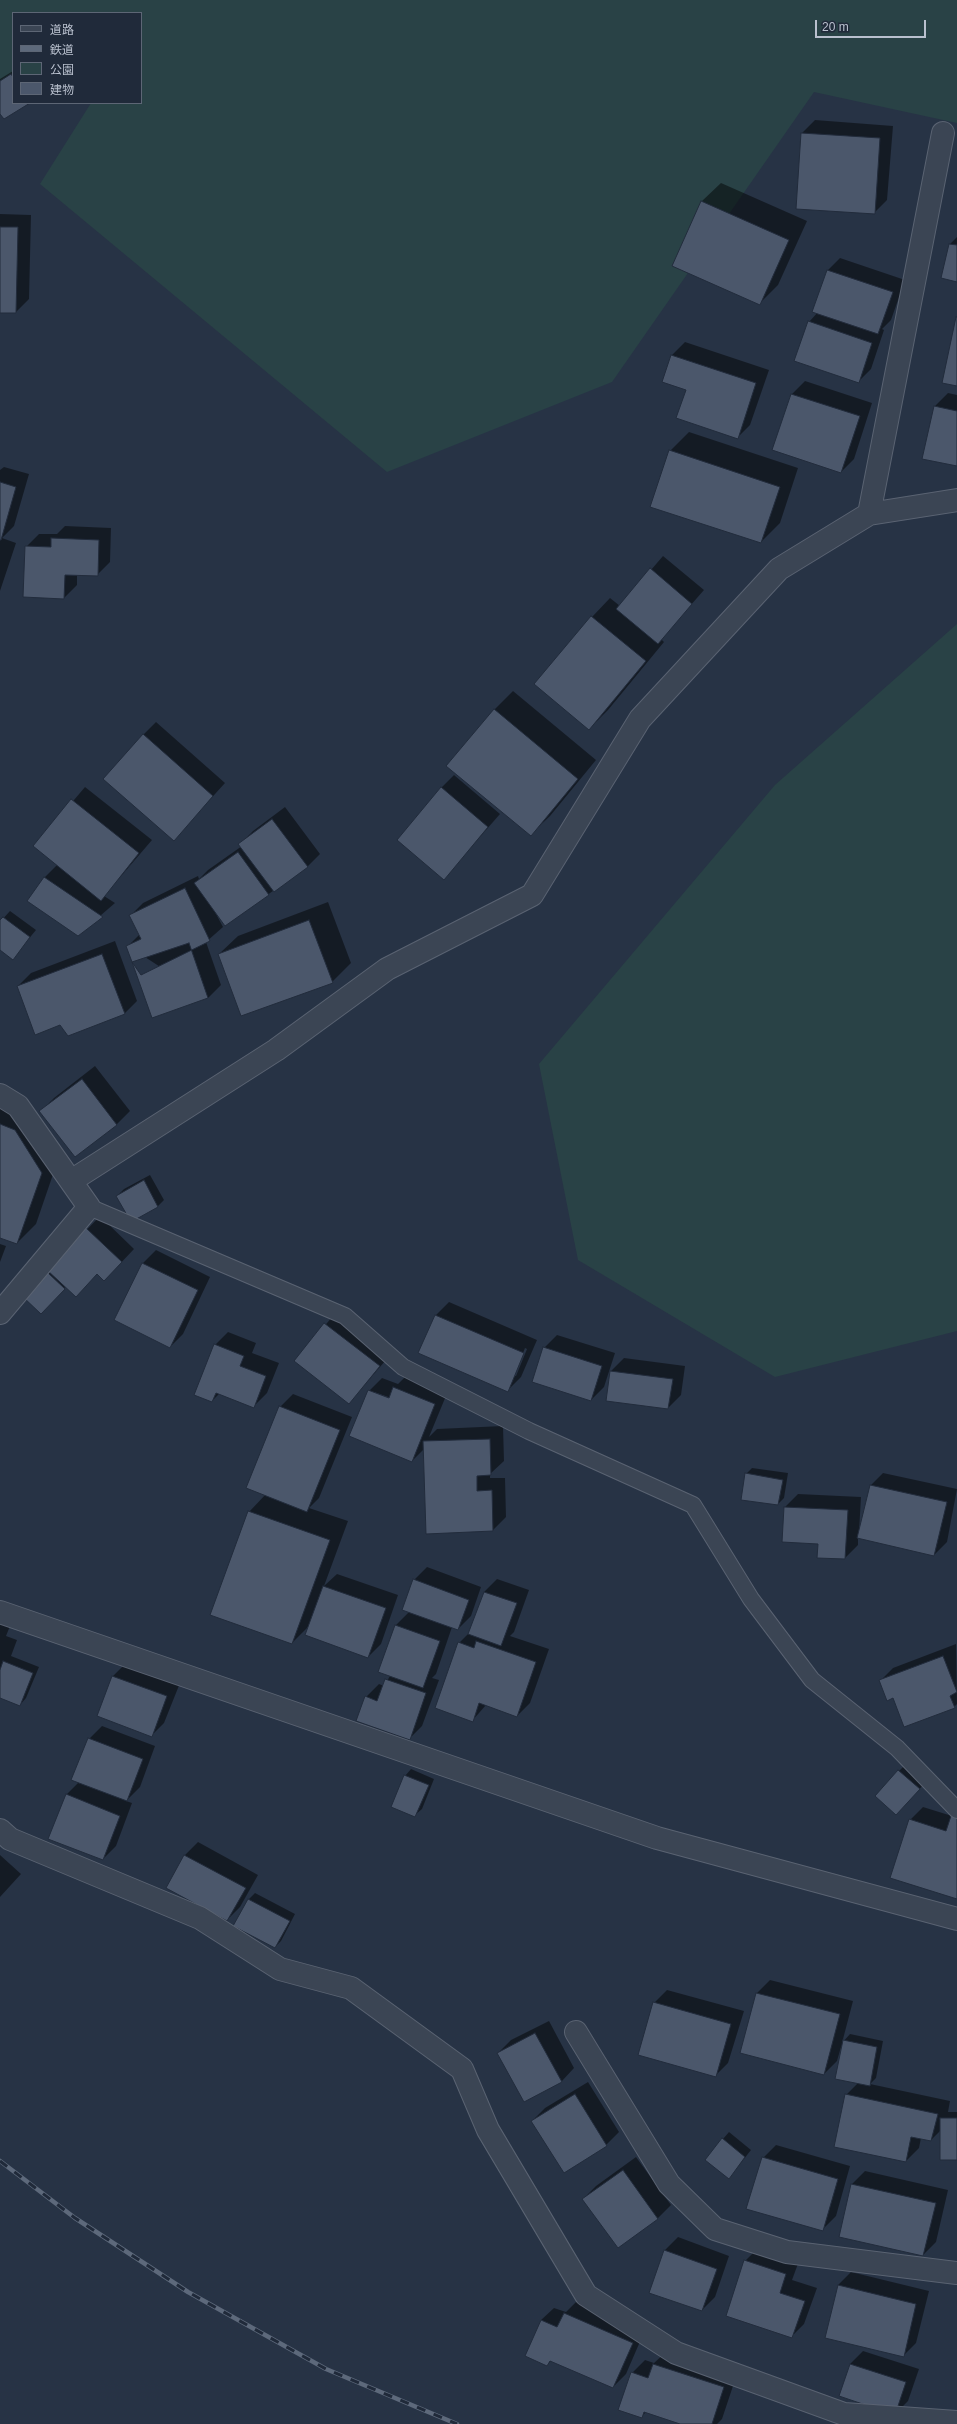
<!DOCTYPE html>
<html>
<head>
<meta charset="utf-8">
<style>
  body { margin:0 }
  #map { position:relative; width:957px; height:2424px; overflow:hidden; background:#273345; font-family:Arial,"Noto Sans JP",sans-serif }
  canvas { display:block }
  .legend { position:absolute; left:12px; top:12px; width:130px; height:92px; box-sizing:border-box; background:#202a3a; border:1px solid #5d6675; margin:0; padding:5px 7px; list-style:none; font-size:12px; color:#b9c0ce }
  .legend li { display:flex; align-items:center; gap:8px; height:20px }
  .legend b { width:20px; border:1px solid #5d6675 }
  .scale { position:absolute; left:815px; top:20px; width:111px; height:18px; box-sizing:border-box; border:2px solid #b9c0ce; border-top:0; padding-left:5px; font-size:12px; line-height:14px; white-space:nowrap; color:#b9c0ce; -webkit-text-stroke:3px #202a3a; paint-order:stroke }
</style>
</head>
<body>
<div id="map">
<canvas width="957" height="2424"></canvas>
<ul class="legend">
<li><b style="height:5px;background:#3b4554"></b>道路</li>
<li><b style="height:5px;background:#5d697b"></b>鉄道</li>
<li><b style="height:11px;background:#294246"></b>公園</li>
<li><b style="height:11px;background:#4b576b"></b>建物</li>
</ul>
<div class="scale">20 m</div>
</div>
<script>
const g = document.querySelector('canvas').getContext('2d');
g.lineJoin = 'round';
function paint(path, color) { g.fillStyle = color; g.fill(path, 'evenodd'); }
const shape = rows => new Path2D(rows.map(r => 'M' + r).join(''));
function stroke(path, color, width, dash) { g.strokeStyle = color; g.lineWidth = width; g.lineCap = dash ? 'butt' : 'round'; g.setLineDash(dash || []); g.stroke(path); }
paint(shape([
  [0,0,957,0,957,123,814,92,612,382,387,472,40,184,91,103,141,103,141,13,13,13,13,87,0,92],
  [957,624,957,1331,775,1377,578,1260,539,1064,775,785]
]), '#294246');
paint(shape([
  [13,71,13,103,28,103,0,112,0,79],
  [815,120,893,126,887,200,874,213,802,133],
  [721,183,807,221,778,285,759,304,673,265,702,201],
  [0,214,31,215,29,299,16,312,0,312],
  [957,237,957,281,950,244],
  [840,258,905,280,891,320,882,329,884,330,871,369,858,382,809,322,818,312,827,271],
  [685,342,769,370,750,425,737,438,687,389,663,381,672,355],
  [805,381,872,403,854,459,841,472,773,450,792,394],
  [948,393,957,395,957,465,935,406],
  [689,432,798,468,780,523,761,542,670,451],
  [4,467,29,474,14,526,2,538,16,543,0,591,0,470],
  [65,526,111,528,110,562,97,575,77,574,77,585,64,598,26,547,39,534,57,534],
  [663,556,704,590,661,639,664,642,608,710,589,729,592,617,610,598,620,606],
  [513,691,596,760,550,816,531,834,494,710],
  [156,722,225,783,186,826,143,735],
  [454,775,500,814,444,878,441,788],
  [85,787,152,840,104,896,115,903,78,935,29,901,45,877,57,865,35,846],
  [285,807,320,854,307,867,226,924,215,912,223,927,206,942,221,985,208,998,128,946,140,934,130,916,143,903,198,876,199,879,208,870,242,846,240,844,253,831],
  [328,902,351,963,332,982,219,954,238,936],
  [10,911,36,930,13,958,0,949,0,922],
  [115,941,137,1001,124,1014,61,1024,18,986,31,973],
  [95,1066,130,1111,117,1124,75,1155,41,1111,54,1098],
  [0,1101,60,1154,36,1224,17,1243,0,1237],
  [150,1175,164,1200,158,1206,131,1221,117,1196,124,1189],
  [100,1216,134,1249,117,1267,66,1286,41,1313,23,1296],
  [0,1244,6,1246,0,1262],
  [156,1250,210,1277,183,1334,170,1347,115,1320,143,1263],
  [449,1302,537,1340,521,1377,508,1390,419,1352,436,1315],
  [525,1348,527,1349,516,1376,514,1376],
  [338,1310,392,1353,349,1403,295,1361],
  [228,1332,256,1343,252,1353,279,1363,267,1393,254,1406,220,1393,212,1401,215,1345],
  [557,1335,615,1353,604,1387,591,1400,544,1348],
  [624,1358,685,1366,681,1395,668,1408,607,1400,611,1371],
  [407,1375,448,1391,429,1437,437,1429,503,1426,504,1461,490,1474,490,1478,505,1478,506,1517,493,1530,425,1448,412,1461,369,1391,382,1378,398,1384],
  [374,1392,394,1399,393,1401,374,1394],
  [293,1394,352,1417,319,1498,309,1508,348,1521,324,1586,337,1574,398,1595,381,1644,368,1657,310,1625,292,1643,249,1512,266,1494,280,1407],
  [752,1468,788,1473,784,1498,778,1504,746,1474],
  [883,1473,957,1489,947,1542,934,1555,858,1537,858,1545,845,1558,819,1543,785,1507,798,1494,861,1497,859,1532,870,1486],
  [427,1567,481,1587,471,1616,458,1629,452,1627,436,1674,432,1678,439,1680,422,1726,409,1739,366,1697,379,1684,384,1686,390,1676,395,1626,409,1612,414,1580],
  [497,1579,529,1590,514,1632,510,1636,549,1649,530,1703,517,1716,486,1705,472,1721,459,1643,471,1631,484,1592],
  [0,1622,10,1626,6,1636,17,1640,11,1656,39,1667,26,1698,20,1705,0,1697],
  [956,1644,957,1704,954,1707,894,1697,880,1681,893,1668],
  [126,1663,180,1683,164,1723,151,1736,98,1715,113,1676],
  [102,1726,155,1746,140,1787,126,1801,132,1803,116,1846,103,1859,66,1795,79,1782,89,1739],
  [905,1765,925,1783,903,1807,899,1771],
  [411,1769,434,1779,422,1809,415,1815,405,1776],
  [923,1807,952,1816,957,1811,957,1898,910,1820],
  [198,1842,258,1875,240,1907,227,1920,168,1888,185,1855],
  [0,1855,21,1874,0,1897],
  [255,1893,295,1914,281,1941,275,1947,235,1925,249,1899],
  [770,1980,853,2001,842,2043,850,2034,883,2041,876,2078,870,2084,950,2101,948,2112,957,2112,957,2159,941,2130,931,2140,921,2138,919,2148,906,2161,846,2095,858,2083,842,2048,841,2047,837,2061,824,2074,757,1993],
  [667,1990,744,2011,728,2063,715,2076,654,2003],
  [549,2021,574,2068,562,2081,524,2100,498,2053,511,2040],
  [588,2082,619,2132,606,2145,532,2121,545,2108],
  [729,2132,751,2150,729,2178,723,2139],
  [776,2145,850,2166,836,2216,823,2229,763,2158],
  [636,2157,671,2205,658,2218,618,2247,583,2199,596,2186],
  [865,2171,948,2190,936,2242,923,2255,840,2237,852,2184],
  [678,2237,729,2256,715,2297,702,2310,650,2292,665,2250],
  [758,2248,799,2261,792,2280,817,2288,804,2324,791,2337,745,2261],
  [851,2272,929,2291,916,2343,903,2356,838,2285],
  [577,2301,645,2330,626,2374,613,2387,552,2360,547,2365,541,2320,554,2308,566,2312],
  [667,2351,737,2374,722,2419,717,2424,684,2424,646,2412,641,2417,632,2373,645,2360,654,2363],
  [863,2351,919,2369,908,2401,895,2414,850,2364]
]), '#0007');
const building = shape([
  [11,74,13,77,13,103,30,103,4,119,0,114,0,81,11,74],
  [801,133,880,138,875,214,796,209,801,133],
  [701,201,789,240,760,305,672,266,701,201],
  [0,227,18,227,16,313,0,313,0,227],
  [949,244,957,245,957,282,941,278,949,244],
  [827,270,893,292,878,334,812,312,827,270],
  [956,317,957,317,957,386,942,383,956,317],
  [808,321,872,343,859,383,794,361,808,321],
  [671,355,756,383,738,439,676,418,686,390,662,382,671,355],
  [791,394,860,416,841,473,772,450,791,394],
  [934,406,957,411,957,466,922,459,934,406],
  [669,450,780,487,761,543,650,507,669,450],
  [0,482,16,487,1,540,0,540,0,482],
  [51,538,99,540,98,576,65,575,64,599,23,597,25,546,51,547,51,538],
  [650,568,692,604,658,644,616,609,650,568],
  [591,616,646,661,589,730,534,684,591,616],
  [494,709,578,779,531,836,446,766,494,709],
  [143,734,213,796,174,841,103,779,143,734],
  [441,787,488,827,444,880,397,840,441,787],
  [71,799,139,853,101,901,33,846,71,799],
  [272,819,308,867,274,892,238,844,272,819],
  [238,852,269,895,225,926,194,883,238,852],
  [44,877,103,917,78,936,27,901,44,877],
  [185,888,210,941,141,975,132,962,126,946,141,939,129,915,185,888],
  [3,917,30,937,13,960,0,950,0,920,3,917],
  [309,920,333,983,241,1016,218,954,309,920],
  [189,943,208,998,152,1018,132,962,189,943],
  [102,954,125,1014,68,1036,60,1025,35,1035,17,986,102,954],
  [82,1079,117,1125,75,1157,39,1111,82,1079],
  [0,1124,15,1130,42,1173,17,1244,0,1238,0,1124],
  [144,1180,158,1207,131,1222,116,1196,144,1180],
  [86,1228,122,1262,104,1281,97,1274,76,1297,47,1270,86,1228],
  [142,1263,198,1290,170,1348,114,1320,142,1263],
  [46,1271,65,1289,41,1314,22,1296,46,1271],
  [435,1315,524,1353,508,1392,418,1353,435,1315],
  [324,1323,380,1366,349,1404,294,1361,324,1323],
  [214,1344,244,1356,240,1366,266,1376,254,1408,216,1393,212,1402,194,1395,214,1344],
  [543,1347,602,1366,591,1401,532,1382,543,1347],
  [610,1371,673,1379,668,1409,606,1401,610,1371],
  [393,1387,435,1404,412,1462,349,1436,368,1390,389,1398,393,1387],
  [279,1406,340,1430,307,1512,246,1488,279,1406],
  [490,1439,491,1475,477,1476,477,1491,492,1490,493,1531,426,1534,423,1441,490,1439],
  [745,1473,783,1480,778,1505,741,1500,745,1473],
  [870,1485,947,1502,934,1556,857,1538,870,1485],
  [784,1507,848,1510,845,1559,817,1558,818,1544,782,1542,784,1507],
  [248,1511,330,1540,292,1644,210,1615,248,1511],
  [413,1579,469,1600,458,1630,402,1610,413,1579],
  [323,1586,386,1608,368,1658,305,1635,323,1586],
  [484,1592,517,1603,501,1646,468,1634,484,1592],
  [395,1625,440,1641,423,1688,378,1672,395,1625],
  [476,1641,536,1662,517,1717,479,1703,473,1722,435,1708,458,1642,474,1648,476,1641],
  [943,1656,957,1692,950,1696,955,1708,904,1727,893,1698,887,1701,879,1680,943,1656],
  [3,1661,33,1673,20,1706,0,1698,0,1670,3,1661],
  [112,1676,167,1696,152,1737,97,1716,112,1676],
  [385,1679,426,1693,410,1740,356,1721,365,1696,377,1701,385,1679],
  [88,1738,143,1759,127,1801,71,1780,88,1738],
  [898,1770,920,1789,896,1815,875,1796,898,1770],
  [404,1775,429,1785,415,1817,391,1807,404,1775],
  [66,1794,120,1816,103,1860,48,1839,66,1794],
  [951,1816,957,1818,957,1899,890,1878,909,1819,946,1831,951,1816],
  [184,1855,246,1888,227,1921,166,1888,184,1855],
  [248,1899,290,1921,275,1948,233,1926,248,1899],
  [756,1993,840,2014,824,2075,740,2053,756,1993],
  [653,2002,731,2024,716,2077,638,2055,653,2002],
  [535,2033,562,2082,524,2102,497,2053,535,2033],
  [843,2040,877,2047,870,2086,835,2079,843,2040],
  [575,2094,607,2146,564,2173,531,2121,575,2094],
  [845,2094,938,2114,931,2141,911,2137,906,2162,834,2147,845,2094],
  [940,2118,957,2118,957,2160,940,2160,940,2118],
  [722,2138,745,2157,729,2179,705,2160,722,2138],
  [762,2157,838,2179,823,2231,746,2209,762,2157],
  [623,2170,658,2219,618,2248,582,2199,623,2170],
  [851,2184,936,2203,923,2256,839,2237,851,2184],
  [664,2250,717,2269,702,2311,649,2293,664,2250],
  [744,2260,786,2274,780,2293,805,2301,792,2338,726,2316,744,2260],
  [838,2285,916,2304,904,2357,825,2338,838,2285],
  [564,2313,633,2343,613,2388,550,2361,547,2366,525,2356,541,2320,557,2327,564,2313],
  [653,2364,724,2387,712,2424,680,2424,644,2412,642,2418,618,2410,631,2372,648,2378,653,2364],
  [850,2364,906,2382,895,2415,839,2396,850,2364]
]);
paint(building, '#4b576b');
stroke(building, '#222c3c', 1);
const service = shape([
  [89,1207,345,1316,403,1367,529,1431,693,1505,751,1599,812,1680,897,1748,957,1810]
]);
const minor = shape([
  [869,514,943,133],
  [0,1095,18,1106,89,1207,0,1313],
  [71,1181,276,1050,387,969,532,895,640,719,779,569,869,514,957,500],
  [0,1612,657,1838,957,1919],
  [0,1830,10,1839,200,1918,280,1969,351,1988,462,2069,488,2130,586,2295,676,2353,844,2414,957,2422],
  [576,2032,669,2184,715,2229,787,2252,957,2273]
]);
stroke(service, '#5a6372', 18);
stroke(minor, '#5a6372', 24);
stroke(service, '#3b4554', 16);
stroke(minor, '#3b4554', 22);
const rail = shape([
  [0,2161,75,2218,188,2292,326,2369,457,2424]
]);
stroke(rail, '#5d697b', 4.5);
stroke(rail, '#202a3a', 3, [9]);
</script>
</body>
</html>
